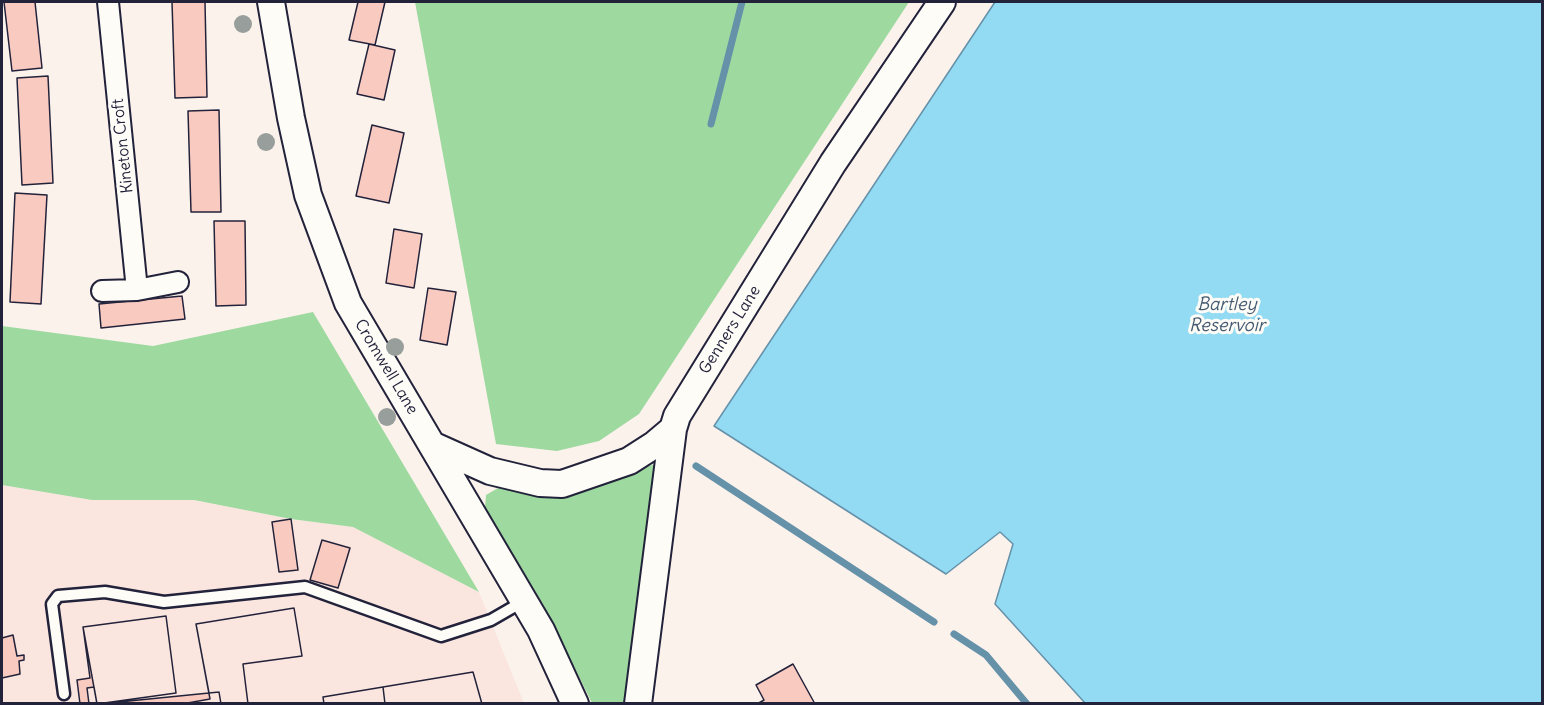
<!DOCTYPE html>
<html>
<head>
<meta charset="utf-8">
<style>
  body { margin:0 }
  #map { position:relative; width:1544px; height:705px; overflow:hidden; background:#fcf2ec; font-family:Delius,sans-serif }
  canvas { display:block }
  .frame { position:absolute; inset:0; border:3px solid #22223b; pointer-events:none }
</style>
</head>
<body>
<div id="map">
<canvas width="1544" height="705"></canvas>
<div class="frame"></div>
</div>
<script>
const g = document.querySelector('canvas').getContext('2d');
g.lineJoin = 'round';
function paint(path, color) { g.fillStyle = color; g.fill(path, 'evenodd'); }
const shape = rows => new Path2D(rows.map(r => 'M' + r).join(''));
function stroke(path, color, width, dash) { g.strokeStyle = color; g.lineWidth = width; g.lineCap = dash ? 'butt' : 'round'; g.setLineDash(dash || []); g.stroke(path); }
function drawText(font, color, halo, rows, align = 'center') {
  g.font = font + ' Delius,sans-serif'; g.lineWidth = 6; g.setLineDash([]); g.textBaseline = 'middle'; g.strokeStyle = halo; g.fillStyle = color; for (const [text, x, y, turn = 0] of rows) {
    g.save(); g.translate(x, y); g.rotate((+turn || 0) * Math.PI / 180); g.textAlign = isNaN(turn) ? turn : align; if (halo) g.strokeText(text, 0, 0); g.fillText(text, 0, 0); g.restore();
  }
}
paint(shape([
  [2,485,92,500,194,500,291,519,353,527,479,592,524,703,2,703]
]), '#fbe6df');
paint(shape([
  [415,2,909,2,639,414,599,441,557,451,496,444],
  [313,312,479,592,353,527,291,519,194,500,92,500,2,485,2,326,153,346],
  [660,462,628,694,625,703,592,703,544,606,485,507,486,495,498,488,558,494,596,486]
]), '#9ed99f');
const water = shape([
  [995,2,1542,2,1542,703,1085,703,995,604,1013,544,1000,532,946,574,714,426,995,2]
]);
paint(water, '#92dbf3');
stroke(water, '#6591a9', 1.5);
stroke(shape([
  [711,124,742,2],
  [696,466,934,622],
  [954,634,986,655,1027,704]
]), '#6591a9', 7);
const building = shape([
  [4,2,35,2,42,68,12,71,4,2],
  [172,2,205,2,207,97,175,98,172,2],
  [358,2,385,2,375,45,349,40,358,2],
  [369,44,395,50,384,100,357,94,369,44],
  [48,76,53,183,22,185,17,78,48,76],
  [219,110,221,212,191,212,188,111,219,110],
  [372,125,404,133,389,203,356,196,372,125],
  [15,193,47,195,41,304,10,302,15,193],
  [214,221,245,221,246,305,216,306,214,221],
  [394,229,422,234,414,288,386,283,394,229],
  [428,288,456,292,447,345,420,340,428,288],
  [182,296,185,319,101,328,99,304,182,296],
  [291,519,298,570,279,572,272,522,291,519],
  [322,540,350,548,338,588,310,580,322,540],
  [294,608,302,656,243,664,248,704,182,704,210,699,196,624,294,608],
  [294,608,302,656,243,664,248,704,221,704,219,692,209,693,196,624,294,608],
  [166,616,176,693,97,704,94,687,87,688,89,704,80,704,77,680,90,678,83,627,166,616],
  [166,616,176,693,97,704,83,627,166,616],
  [13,635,17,656,24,655,24,660,19,661,20,674,2,678,2,638,13,635],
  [793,664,815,704,757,704,764,700,756,685,793,664],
  [473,672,482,704,324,704,323,697,473,672],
  [473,672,482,704,385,704,383,687,473,672],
  [383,687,385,704,324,704,323,697,383,687],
  [219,692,221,704,107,704,109,703,219,692]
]);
paint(building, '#f9cac0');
stroke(building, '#22223b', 1.5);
const service = shape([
  [64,694,52,604,58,596,105,592,164,602,305,587,441,636,491,620,524,601]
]);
const minor = shape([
  [108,2,137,290],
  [102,291,137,290,178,282]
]);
const tertiary = shape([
  [271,2,291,118,308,195,348,303,541,630,575,704],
  [432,445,490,471,540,483,562,484,629,461,654,445,673,429],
  [638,704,673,429,677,416,833,163,942,2]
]);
stroke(service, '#22223b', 15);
stroke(minor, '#22223b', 24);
stroke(tertiary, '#22223b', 30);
stroke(service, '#fdfcf7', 10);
stroke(minor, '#fdfcf7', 20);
stroke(tertiary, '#fdfcf7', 26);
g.fillStyle = '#989e9b';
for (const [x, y] of [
  [243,24],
  [266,142],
  [395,347],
  [387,417]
]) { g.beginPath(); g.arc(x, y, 9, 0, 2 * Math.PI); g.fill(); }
drawText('16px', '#22223b', '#fdfcf7', [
  ["Kineton Croft",123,146,-96],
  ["Genners Lane",730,330,-58],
  ["Cromwell Lane",386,367,59]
]);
drawText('italic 18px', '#445a72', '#fdfcf7', [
  ["Bartley",1227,305],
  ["Reservoir",1227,326]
]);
</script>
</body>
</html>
